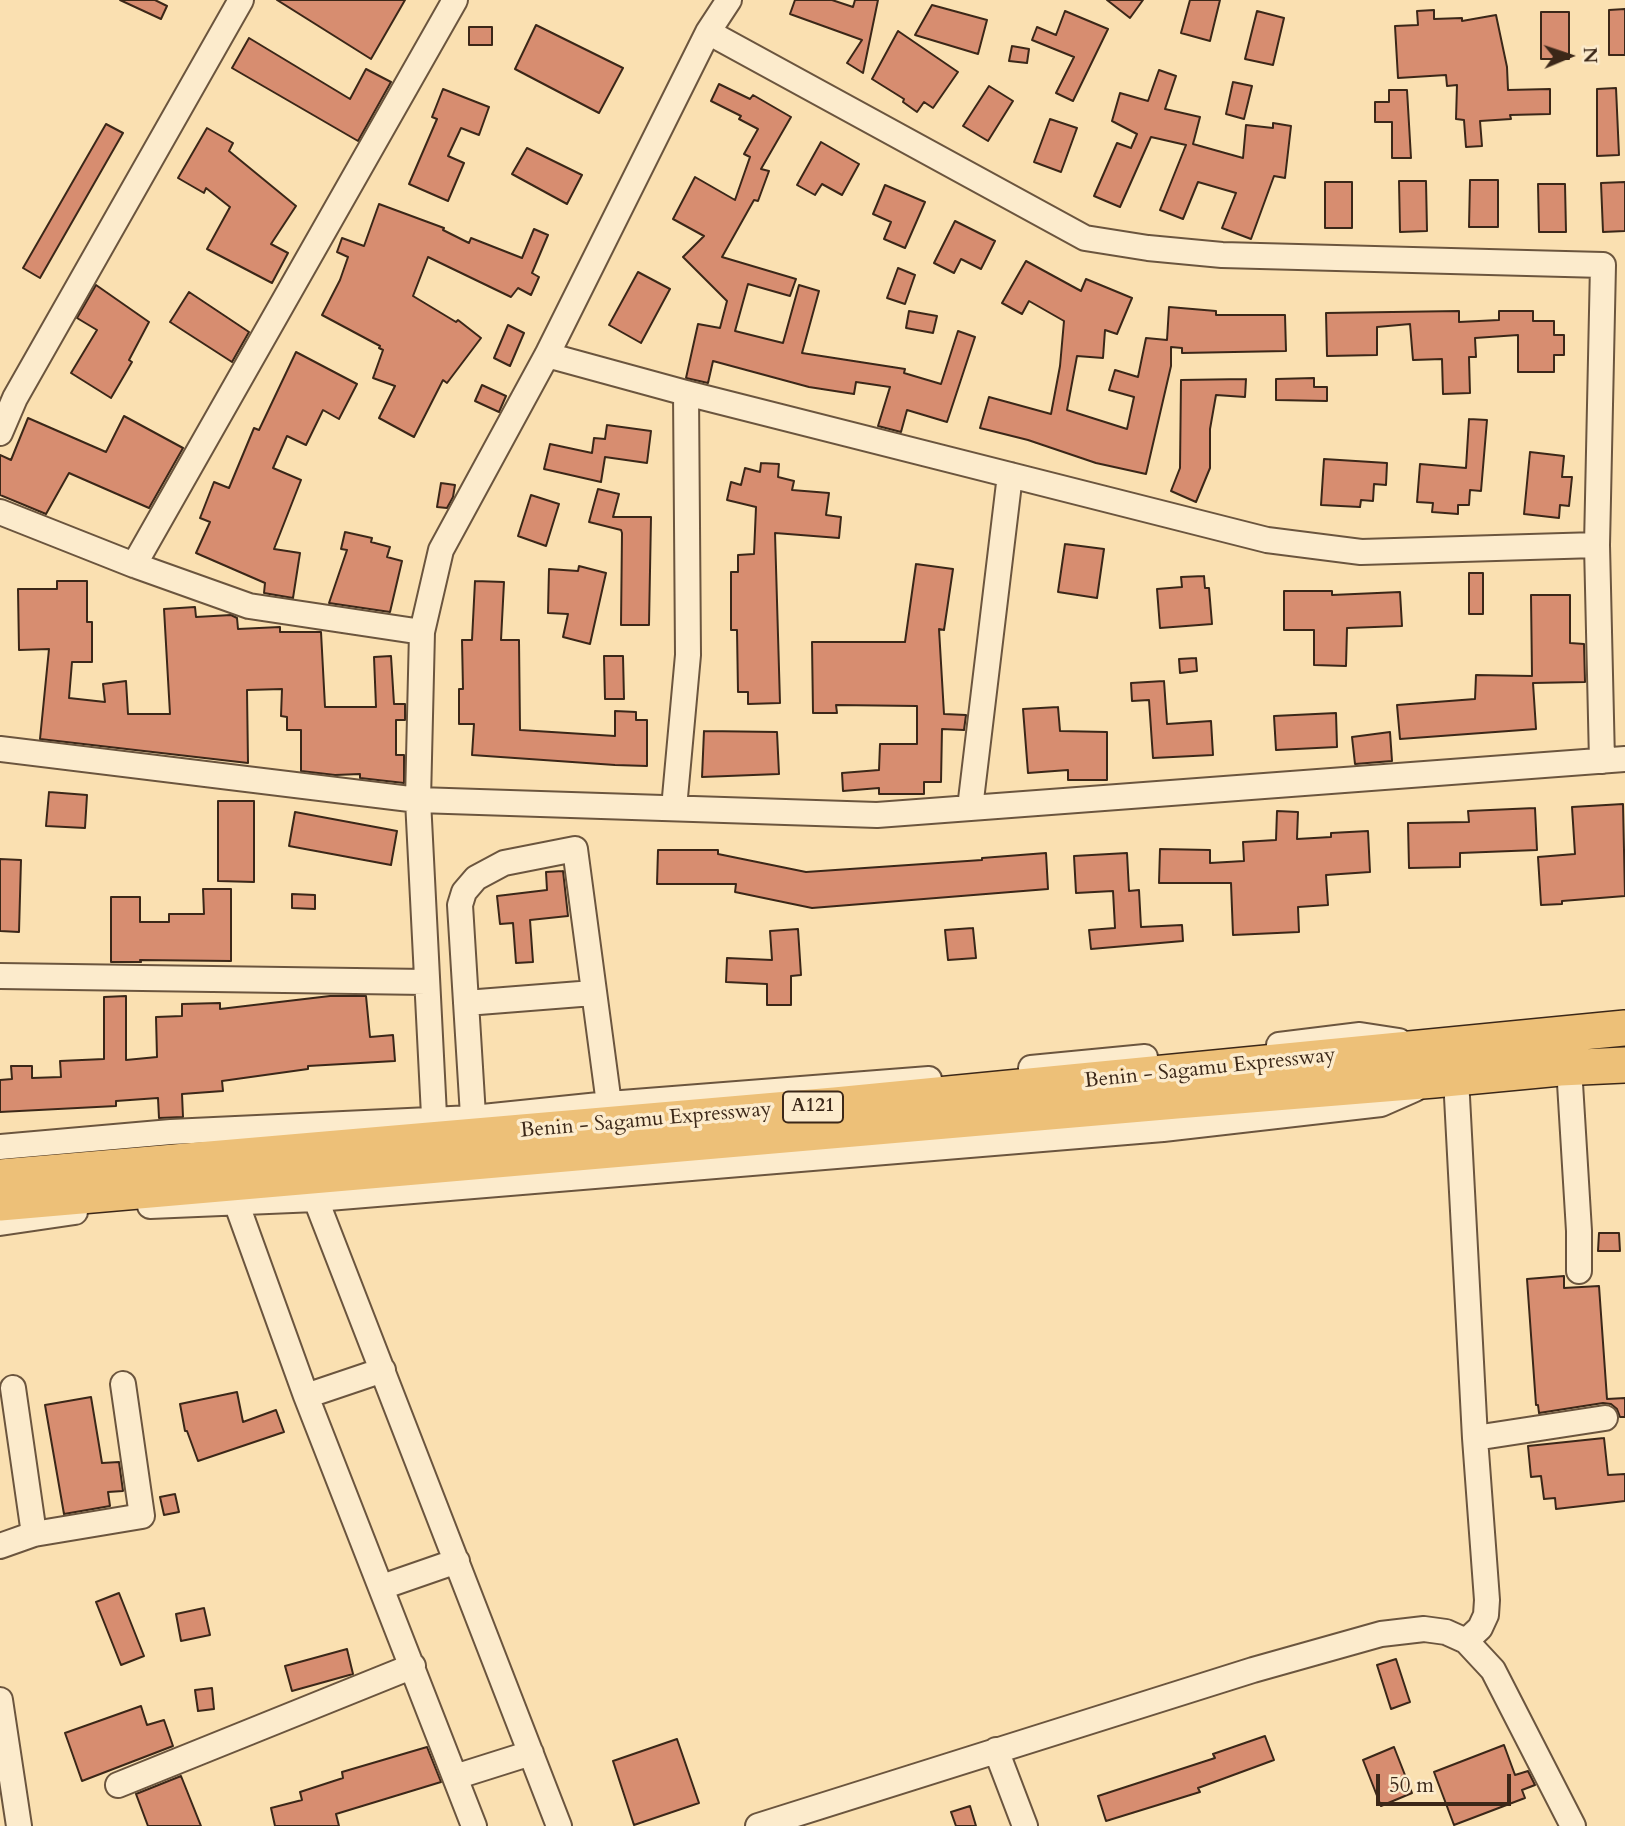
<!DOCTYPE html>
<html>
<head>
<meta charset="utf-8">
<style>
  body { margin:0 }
  #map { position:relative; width:1625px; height:1826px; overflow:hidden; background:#fae0b1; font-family:Cardo,serif }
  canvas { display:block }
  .north { position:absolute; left:1534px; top:21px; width:70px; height:70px; -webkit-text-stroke:5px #fcebcc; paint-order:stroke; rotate:88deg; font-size:19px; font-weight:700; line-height:28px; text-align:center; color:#3b2718 }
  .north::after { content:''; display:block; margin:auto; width:24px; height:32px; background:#3b2718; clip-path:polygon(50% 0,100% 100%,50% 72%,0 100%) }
  .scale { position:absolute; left:1376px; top:1774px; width:135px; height:32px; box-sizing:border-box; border:4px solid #3b2718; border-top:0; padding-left:9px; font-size:21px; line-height:24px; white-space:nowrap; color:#3b2718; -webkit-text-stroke:5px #fcebcc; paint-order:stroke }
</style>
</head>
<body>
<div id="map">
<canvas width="1625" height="1826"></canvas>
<div class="north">N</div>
<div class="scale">50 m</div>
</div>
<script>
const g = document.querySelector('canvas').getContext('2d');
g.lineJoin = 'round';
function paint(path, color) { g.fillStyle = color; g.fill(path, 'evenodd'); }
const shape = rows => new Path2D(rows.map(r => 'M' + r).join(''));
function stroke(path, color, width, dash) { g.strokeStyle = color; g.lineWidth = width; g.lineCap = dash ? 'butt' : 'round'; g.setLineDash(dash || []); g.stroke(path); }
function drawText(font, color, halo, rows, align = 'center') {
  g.font = font + ' Cardo,serif'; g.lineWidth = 7; g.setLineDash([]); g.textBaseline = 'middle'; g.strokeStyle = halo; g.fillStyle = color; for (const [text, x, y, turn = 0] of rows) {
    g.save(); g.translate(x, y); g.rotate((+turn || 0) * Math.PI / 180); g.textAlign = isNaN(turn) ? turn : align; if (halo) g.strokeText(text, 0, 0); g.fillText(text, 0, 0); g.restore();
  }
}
const building = shape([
  [120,0,155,0,167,6,161,19,120,0],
  [277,0,405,0,371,59,277,0],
  [795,0,832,0,853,7,855,0,878,0,863,73,847,63,862,40,790,14,795,0],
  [1107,0,1143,0,1130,18,1107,0],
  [1190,0,1220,0,1210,41,1181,33,1190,0],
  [932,5,987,20,978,54,915,35,932,5],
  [1625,9,1625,55,1609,55,1609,10,1625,9],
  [1434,10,1434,19,1462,18,1462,21,1496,15,1507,67,1508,90,1550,89,1550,114,1510,115,1511,119,1480,121,1482,146,1466,147,1464,120,1456,119,1457,85,1447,86,1446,75,1398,78,1395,26,1418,25,1417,11,1434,10],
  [1065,11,1108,29,1073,101,1056,93,1074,57,1032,40,1037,27,1056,35,1065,11],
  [1257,11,1284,18,1273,65,1245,59,1257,11],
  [1541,12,1569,12,1569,59,1541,59,1541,12],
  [536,25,623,68,599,113,515,69,536,25],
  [469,27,492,27,492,45,469,45,469,27],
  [898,31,958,72,933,108,924,102,917,112,903,102,904,99,872,79,898,31],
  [249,38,350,99,366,69,391,82,358,141,232,68,249,38],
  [1012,46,1029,49,1027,63,1009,61,1012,46],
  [1159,70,1176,76,1165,109,1200,117,1193,144,1243,158,1246,125,1273,128,1273,123,1291,126,1285,178,1274,176,1251,239,1222,228,1236,193,1198,182,1183,219,1160,210,1186,145,1151,137,1120,207,1094,196,1117,143,1131,148,1137,134,1112,121,1120,93,1148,101,1159,70],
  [1233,82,1252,86,1244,119,1226,114,1233,82],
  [719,84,750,99,753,95,791,117,761,169,769,171,758,201,754,200,722,257,796,279,790,296,748,284,735,331,783,343,799,285,819,291,802,353,905,369,904,373,941,384,958,331,975,337,947,422,907,410,901,432,878,426,890,387,856,382,854,394,809,387,713,361,708,383,686,378,698,324,720,328,727,301,683,257,704,236,673,219,695,177,735,200,750,157,744,154,758,129,739,119,741,116,711,101,719,84],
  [989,86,1013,101,988,141,963,126,989,86],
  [1616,88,1619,155,1597,156,1597,89,1616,88],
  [443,89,489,107,479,135,461,128,448,156,464,163,448,201,409,184,437,119,432,117,443,89],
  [1389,90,1407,90,1411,158,1392,158,1392,122,1375,122,1375,102,1389,102,1389,90],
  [1050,119,1077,128,1061,172,1034,162,1050,119],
  [106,124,123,133,40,278,23,268,106,124],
  [207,128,233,143,229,151,296,206,271,244,288,253,272,283,207,249,230,207,206,188,204,193,178,178,207,128],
  [821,142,859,164,842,195,822,184,815,195,797,185,821,142],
  [527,148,582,175,567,204,512,174,527,148],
  [1470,180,1498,180,1498,227,1469,227,1470,180],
  [1399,181,1426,181,1427,231,1400,232,1399,181],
  [1325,182,1352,182,1352,228,1325,228,1325,182],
  [1625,182,1625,231,1603,232,1601,183,1625,182],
  [1538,184,1565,184,1566,232,1539,232,1538,184],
  [885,185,925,202,905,248,884,239,891,222,873,214,885,185],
  [379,204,444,228,443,230,469,243,471,238,522,258,534,229,548,235,532,273,539,277,531,295,518,288,511,297,428,257,413,296,456,322,458,320,481,338,447,383,443,380,414,437,379,418,395,386,373,378,383,350,379,348,380,346,322,315,340,280,348,257,337,252,342,238,364,246,379,204],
  [955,221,995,241,981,269,961,259,954,273,934,263,955,221],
  [1026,261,1081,291,1086,279,1132,298,1117,334,1105,330,1103,358,1077,356,1067,410,1127,429,1134,397,1109,390,1115,370,1138,377,1146,338,1167,340,1169,307,1216,311,1216,315,1285,315,1286,351,1182,353,1182,348,1171,347,1171,366,1146,474,1096,463,1028,440,980,428,989,397,1051,414,1060,366,1064,321,1029,301,1022,314,1002,303,1026,261],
  [898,268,915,275,905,304,887,298,898,268],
  [638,272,670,289,641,343,609,325,638,272],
  [96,285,149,322,129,360,132,362,111,398,71,373,97,330,77,318,96,285],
  [189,292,249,332,232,362,170,322,189,292],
  [909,311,937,316,933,333,906,328,909,311],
  [1459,311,1459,322,1499,320,1499,311,1533,311,1533,321,1554,321,1554,335,1564,335,1564,355,1554,355,1554,372,1518,372,1518,335,1475,338,1476,357,1469,357,1470,393,1443,394,1442,359,1413,360,1410,324,1377,327,1377,355,1327,356,1326,313,1459,311],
  [508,325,524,333,510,366,494,358,508,325],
  [296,352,357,384,339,419,323,410,306,445,287,436,273,468,301,480,274,549,300,553,293,598,264,593,265,583,196,553,210,522,200,518,214,482,229,488,254,428,259,430,296,352],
  [1314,378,1314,387,1327,387,1327,401,1276,400,1276,379,1314,378],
  [1246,379,1245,397,1216,395,1210,429,1210,468,1196,502,1171,491,1180,468,1181,380,1246,379],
  [482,385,506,396,499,412,475,401,482,385],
  [124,416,183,448,149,508,69,473,46,514,0,495,0,455,11,460,28,418,106,452,124,416],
  [1469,419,1487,420,1481,491,1470,490,1469,505,1458,505,1458,514,1432,512,1433,503,1417,502,1420,464,1466,468,1469,419],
  [607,425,651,431,647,463,605,457,601,482,544,469,550,444,592,453,594,438,605,439,607,425],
  [1530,452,1564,456,1562,477,1572,477,1569,506,1560,505,1559,518,1524,514,1530,452],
  [1324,459,1387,463,1386,485,1374,484,1373,501,1361,500,1360,507,1321,505,1324,459],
  [761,463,779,464,778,477,794,481,792,490,829,493,826,515,841,517,839,538,775,533,780,703,748,704,748,692,738,692,737,630,731,630,731,572,738,572,738,555,754,554,756,507,727,500,731,482,741,485,745,468,760,472,761,463],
  [441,483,455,485,453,497,447,508,437,507,441,483],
  [598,489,619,494,613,517,651,517,649,625,621,625,622,533,621,530,589,522,598,489],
  [531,495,559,504,546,546,518,536,531,495],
  [345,532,372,538,371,542,390,547,387,557,402,561,390,612,329,603,347,550,341,549,345,532],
  [1065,544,1104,549,1097,598,1058,592,1065,544],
  [916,564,953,569,944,630,939,629,944,714,966,715,964,730,942,729,941,782,924,782,924,794,879,794,879,788,843,791,842,773,879,770,880,744,917,744,917,706,836,705,837,713,813,713,812,642,905,642,916,564],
  [579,566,606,573,590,644,563,637,568,614,548,613,549,569,578,571,579,566],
  [1469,573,1483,573,1483,614,1469,614,1469,573],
  [1204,576,1205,588,1209,588,1212,624,1160,628,1157,589,1182,587,1181,577,1204,576],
  [57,581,87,581,87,622,92,622,92,662,72,662,69,698,105,702,103,684,126,681,128,714,170,714,164,609,195,607,196,617,231,615,237,618,238,629,280,627,280,632,321,632,325,707,376,707,374,657,391,656,394,704,405,704,405,720,396,720,396,755,404,755,404,783,360,778,360,774,335,775,301,771,301,730,287,730,287,717,281,716,282,689,247,690,248,763,40,739,49,649,19,650,18,589,57,589,57,581],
  [475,581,504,582,501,640,519,640,520,730,615,736,615,711,636,712,636,720,647,720,647,766,615,765,472,755,474,724,459,724,459,689,463,689,462,640,472,640,475,581],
  [1284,591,1332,591,1332,595,1400,592,1402,626,1347,628,1346,666,1314,665,1314,630,1284,630,1284,591],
  [1531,595,1570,595,1570,643,1584,644,1585,682,1533,683,1536,729,1400,739,1397,705,1475,699,1476,675,1532,676,1531,595],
  [604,656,623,656,624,699,605,699,604,656],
  [1196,658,1197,671,1180,673,1179,659,1196,658],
  [1164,681,1167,724,1211,721,1213,755,1153,758,1149,700,1132,701,1131,683,1164,681],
  [1058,707,1060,731,1107,732,1107,780,1068,780,1068,770,1028,773,1023,709,1058,707],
  [1336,713,1337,747,1276,750,1274,716,1336,713],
  [704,731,777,732,779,774,702,777,704,731],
  [1390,732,1392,761,1355,764,1352,737,1390,732],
  [49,792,87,795,85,828,46,826,49,792],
  [218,801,254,801,254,882,218,881,218,801],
  [1623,804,1625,896,1562,901,1562,904,1541,905,1538,857,1575,854,1572,807,1623,804],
  [1535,808,1537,850,1460,853,1460,867,1409,868,1408,823,1469,822,1468,811,1535,808],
  [1277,811,1298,812,1297,839,1331,837,1331,833,1368,831,1370,872,1326,875,1328,905,1298,907,1299,932,1233,935,1231,883,1159,883,1160,849,1210,850,1210,863,1244,861,1243,842,1276,840,1277,811],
  [295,812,397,831,391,865,289,846,295,812],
  [658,850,718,850,718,854,806,872,982,860,982,858,1046,853,1048,889,812,908,735,892,736,884,657,884,658,850],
  [1127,853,1129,891,1139,890,1141,927,1182,925,1183,941,1091,949,1089,930,1115,928,1113,891,1076,893,1074,856,1127,853],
  [0,859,21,860,19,932,0,931,0,859],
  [563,871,568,916,530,920,533,962,516,963,513,923,500,924,497,896,547,890,546,872,563,871],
  [203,889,231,889,231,961,140,960,141,962,111,962,111,897,140,897,140,922,169,922,169,914,204,914,203,889],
  [292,894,315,895,315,909,292,908,292,894],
  [973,928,976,958,948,960,945,930,973,928],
  [798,929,801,975,791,976,791,1005,767,1005,767,984,726,982,727,958,772,960,770,931,798,929],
  [126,996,126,1060,157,1057,156,1017,182,1016,182,1004,220,1003,220,1009,330,996,366,996,370,1037,393,1035,395,1061,308,1066,308,1069,222,1081,223,1091,182,1094,183,1117,159,1118,158,1098,116,1101,116,1106,0,1112,0,1080,12,1079,11,1066,32,1066,32,1078,61,1077,60,1061,104,1059,104,997,126,996],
  [1599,1233,1619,1233,1620,1251,1598,1251,1599,1233],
  [1564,1276,1564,1288,1599,1286,1607,1399,1625,1398,1625,1417,1620,1417,1617,1409,1611,1404,1603,1403,1539,1413,1538,1405,1536,1405,1527,1279,1564,1276],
  [237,1392,243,1422,276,1410,284,1432,198,1461,187,1431,185,1431,180,1404,237,1392],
  [91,1397,102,1463,119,1462,123,1491,108,1492,110,1506,64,1514,45,1405,91,1397],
  [1604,1438,1608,1475,1625,1474,1625,1501,1556,1509,1555,1498,1544,1499,1541,1476,1531,1477,1528,1446,1604,1438],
  [175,1494,179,1512,164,1515,160,1497,175,1494],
  [119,1593,144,1656,121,1665,96,1602,119,1593],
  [204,1608,210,1635,181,1641,176,1614,204,1608],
  [347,1649,353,1674,292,1691,285,1666,347,1649],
  [1396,1659,1410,1702,1391,1709,1377,1665,1396,1659],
  [212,1688,214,1709,198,1711,195,1690,212,1688],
  [141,1706,147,1725,164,1720,173,1746,82,1781,65,1733,141,1706],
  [1265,1736,1274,1760,1198,1788,1200,1792,1106,1821,1098,1796,1215,1758,1213,1754,1265,1736],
  [677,1739,699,1803,634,1825,613,1761,677,1739],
  [1504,1745,1515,1775,1528,1771,1535,1785,1522,1790,1525,1798,1454,1825,1434,1772,1504,1745],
  [427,1747,441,1782,336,1814,339,1826,275,1826,271,1808,302,1800,300,1792,343,1778,342,1772,427,1747],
  [1394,1747,1412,1793,1381,1806,1363,1760,1394,1747],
  [181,1776,201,1826,148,1826,136,1794,181,1776],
  [970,1806,976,1826,956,1826,951,1812,970,1806]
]);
paint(building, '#d78d70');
stroke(building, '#3b2718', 2);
const minor = shape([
  [708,32,1085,238,1148,248,1222,255,1603,265,1597,545,1602,761],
  [547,355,686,393,1267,540,1361,552,1597,545],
  [0,433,15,398,241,0],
  [0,512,134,565,249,606,422,632],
  [134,565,455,0],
  [0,749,418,800,877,815,1625,759],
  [674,808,688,655,686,393],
  [970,808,1010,475],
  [0,976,426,982],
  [466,1003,593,993],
  [1279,1045,1360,1035,1399,1041],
  [1569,1067,1579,1231,1579,1271],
  [1031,1068,1145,1057],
  [1456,1078,1475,1438,1487,1600,1486,1615,1480,1628,1466,1641],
  [474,1132,460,905,464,892,476,878,504,863,575,849,609,1104],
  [435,1135,418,800,422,632,441,550,547,355,708,32,729,0],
  [0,1147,171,1132,473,1118,609,1104,929,1079],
  [311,1187,559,1826],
  [232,1191,306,1396,474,1826],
  [150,1206,316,1199,1163,1129,1381,1104,1415,1089],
  [0,1223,75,1212],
  [13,1388,34,1534],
  [306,1396,383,1370],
  [1475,1438,1605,1418],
  [0,1546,34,1534,142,1516,123,1384],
  [382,1587,457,1561],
  [0,1700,19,1826],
  [996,1750,1025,1826],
  [455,1777,531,1753],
  [118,1785,413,1666],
  [758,1826,1253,1670,1381,1634,1424,1629,1446,1632,1466,1641,1493,1670,1573,1826]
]);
const highway = shape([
  [0,1177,835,1105,1625,1028],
  [0,1203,1176,1101,1434,1080,1560,1068,1625,1065]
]);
stroke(minor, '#6b553e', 28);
stroke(highway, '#3b2718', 38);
stroke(minor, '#fcebcc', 24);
stroke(highway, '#edc078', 35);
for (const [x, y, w] of [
  [813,1107,60]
]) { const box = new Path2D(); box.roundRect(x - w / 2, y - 15.5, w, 31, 5); g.fillStyle = '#fcebcc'; g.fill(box); stroke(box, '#3b2718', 2); }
drawText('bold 19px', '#3b2718', null, [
  ["A121",813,1107]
]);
drawText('21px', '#3b2718', '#fcebcc', [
  ["Benin - Sagamu Expressway",1210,1069,-6],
  ["Benin - Sagamu Expressway",646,1121,-5]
]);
</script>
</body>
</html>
